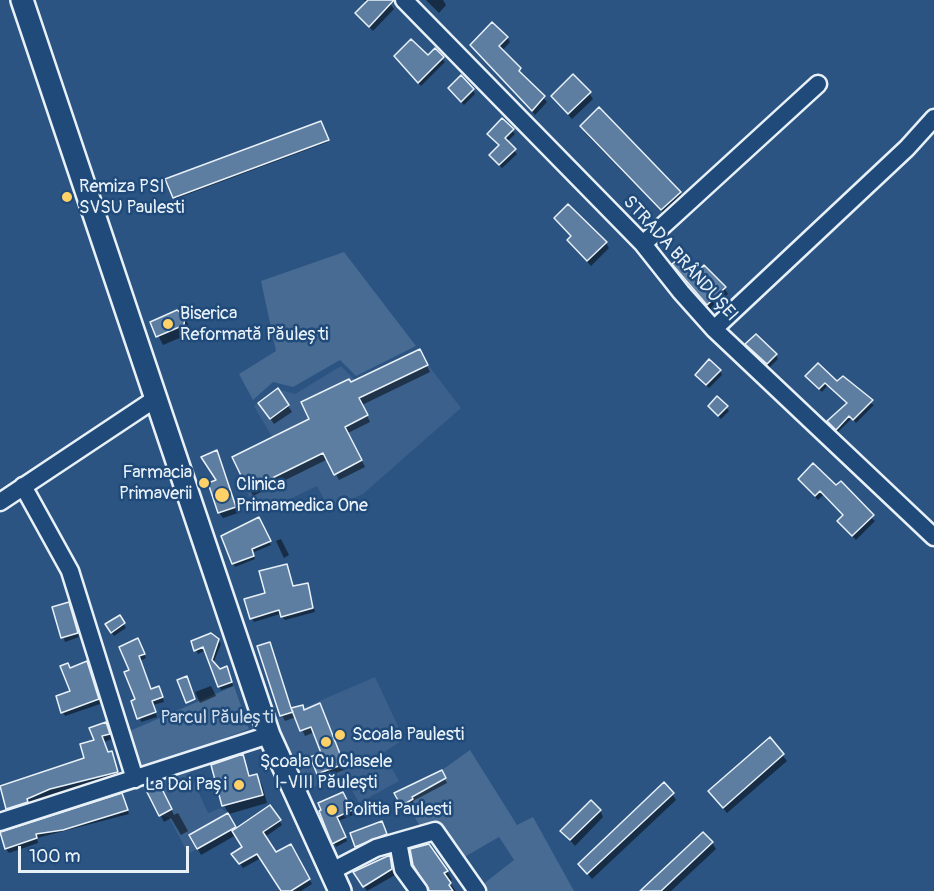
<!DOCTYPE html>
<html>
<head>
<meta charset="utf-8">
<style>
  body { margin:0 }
  #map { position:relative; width:934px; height:891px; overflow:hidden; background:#2b5482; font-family:Pangolin,sans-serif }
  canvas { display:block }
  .scale { position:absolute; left:18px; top:846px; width:171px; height:27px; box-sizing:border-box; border:3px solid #e8f1f8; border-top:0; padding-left:8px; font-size:18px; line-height:21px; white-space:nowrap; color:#e8f1f8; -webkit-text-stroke:4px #1f4a7a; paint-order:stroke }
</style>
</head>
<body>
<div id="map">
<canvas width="934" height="891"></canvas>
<div class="scale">100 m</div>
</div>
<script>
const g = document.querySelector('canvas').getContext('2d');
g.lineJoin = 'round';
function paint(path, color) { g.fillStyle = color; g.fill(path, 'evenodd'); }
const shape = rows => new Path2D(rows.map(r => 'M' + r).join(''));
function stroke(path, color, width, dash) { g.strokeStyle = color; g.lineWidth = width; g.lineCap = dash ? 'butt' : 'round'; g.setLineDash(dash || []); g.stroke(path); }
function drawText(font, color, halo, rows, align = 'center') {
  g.font = font + ' Pangolin,sans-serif'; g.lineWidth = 5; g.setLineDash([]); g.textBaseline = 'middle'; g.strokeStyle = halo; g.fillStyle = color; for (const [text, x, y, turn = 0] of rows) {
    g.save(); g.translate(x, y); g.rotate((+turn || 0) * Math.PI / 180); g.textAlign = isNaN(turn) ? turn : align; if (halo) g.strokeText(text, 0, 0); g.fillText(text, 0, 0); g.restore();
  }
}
paint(shape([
  [420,349,428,365,461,408,363,494,329,509,317,486,257,515,232,457,272,437,254,406,278,389,295,394,341,366,355,380],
  [375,677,404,739,383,753,399,781,359,803,343,774,302,792,273,721],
  [188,769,208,813,221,808,228,813,236,827,188,854,169,817,159,816,140,783]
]), '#3a608b');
paint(shape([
  [344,252,416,346,356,376,340,360,293,387,273,382,253,400,239,374,276,351,261,281],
  [234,686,249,729,139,770,125,733],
  [470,750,517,825,533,817,574,891,481,891,478,888,514,860,499,837,461,859,439,827,420,826,406,803,413,799,410,793,421,792,446,779,442,770]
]), '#476b93');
paint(shape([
  [364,0,387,0,394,9,373,31,357,14,367,3],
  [426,0,443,0,446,5,439,13],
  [507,37,510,42,502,51,547,102,535,115,472,46],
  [435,50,445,62,421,86,398,60,428,58],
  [473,90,475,94,464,105,452,92],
  [589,93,593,99,572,119,552,97],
  [599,109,680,193,684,199,665,215,585,133,582,127],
  [322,124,328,142,175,199,167,180],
  [512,130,515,134,507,142,517,154,502,168,493,159,500,146,489,134],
  [556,218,606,243,609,248,591,266,572,246,568,240,572,237],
  [678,270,724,288,728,294,711,310],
  [184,317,189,326,189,334,163,345,152,323],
  [747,345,776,355,778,359,770,367],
  [423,357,430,372,362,405,370,422,348,433,365,467,339,480,328,459,253,496,234,457,311,420,350,384],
  [720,371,722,375,709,388,696,375],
  [807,376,837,383,874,405,856,423,852,418,838,432,829,422,848,404,828,385,822,392],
  [288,406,292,412,274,424,264,409],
  [726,407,729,411,721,419,712,410],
  [219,457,238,513,223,518,219,512],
  [800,480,836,488,875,521,856,540,839,521,844,516,823,495,818,500],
  [258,519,271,545,252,553,255,559,235,567,223,536],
  [281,539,289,555,284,558,276,541],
  [286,565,294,587,309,588,315,612,285,620,280,614,254,622,252,618],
  [54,608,70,608,79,637,65,642],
  [119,617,126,628,114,636,107,625],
  [218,640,221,644,213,664,220,670,229,672,233,686,221,690,206,650,198,654,196,650],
  [139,644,146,658,140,661,151,691,161,692,164,702,153,705,157,717,141,722,131,671],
  [272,649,292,709,302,706,305,711,323,711,346,769,321,779,318,774,323,754,315,732,305,736,296,717,285,721,282,715],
  [89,666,100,704,65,716,63,712,72,692,70,670],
  [211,686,216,696,200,703,195,692],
  [106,724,112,739,104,742,108,754,111,753,114,758,120,777,54,794,11,813,8,808,86,759],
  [770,739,787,761,727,813,714,797],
  [243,756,251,778,257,776,262,785,267,803,229,814,224,805],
  [441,772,447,783,413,801,414,804,405,809,396,794],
  [149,792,163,793,174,815,178,813,188,831,181,835,171,818,164,822],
  [672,794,676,800,592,879,580,864],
  [345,797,353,815,338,821,347,841,336,847,321,811],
  [124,799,129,814,37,838,38,843,9,853,6,849,2,833],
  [270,807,282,825,265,837,276,854,291,846,312,884,301,891,278,891,281,889,261,858,243,868,236,858,243,847,236,835,201,855,191,836,227,815,236,830],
  [600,810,603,817,575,846,562,831],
  [384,827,388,838,359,850,352,834],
  [712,843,716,849,671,891,642,891],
  [389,857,395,875,367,891,355,872],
  [447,871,452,880,449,882,456,891,431,891,420,874]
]), '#0007');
const building = shape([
  [368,0,394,0,369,27,355,13,368,0],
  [492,22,508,37,499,46,521,68,519,71,545,96,532,111,470,45,492,22],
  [411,39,428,55,435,48,444,57,418,83,394,56,411,39],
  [573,74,591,92,568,114,551,96,573,74],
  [461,75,474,89,461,102,448,88,461,75],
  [599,107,681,192,661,210,580,126,599,107],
  [502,118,514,129,505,138,516,149,499,165,489,155,499,145,487,134,502,118],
  [321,121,329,140,173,198,165,179,321,121],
  [568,204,607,242,587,261,567,240,571,236,554,218,568,204],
  [678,259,693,276,704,265,726,287,707,305,672,264,678,259],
  [177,310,185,316,184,325,156,337,150,322,177,310],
  [756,334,777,354,767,364,745,344,756,334],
  [420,349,428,365,359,398,368,415,345,427,362,460,334,475,323,453,248,490,232,457,309,419,301,402,349,379,351,382,420,349],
  [709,359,721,370,706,385,695,375,709,359],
  [818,363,837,381,843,376,873,400,853,420,849,416,836,430,827,421,847,403,825,383,819,389,805,376,818,363],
  [278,388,289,405,270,419,258,403,278,388],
  [717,396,728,406,718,416,708,406,717,396],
  [217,450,236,507,218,513,208,483,216,480,201,457,217,450],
  [813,463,836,485,841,481,874,515,852,536,837,521,843,515,820,491,815,496,798,479,813,463],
  [259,517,271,541,252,549,254,556,232,564,221,536,259,517],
  [287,564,293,586,308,583,313,608,281,617,279,610,250,619,244,599,265,593,259,571,287,564],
  [69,602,78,633,61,638,52,607,69,602],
  [120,615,125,623,111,633,105,624,120,615],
  [211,633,219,639,212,660,220,669,227,666,232,682,218,687,203,647,194,651,191,641,211,633],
  [138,638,145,654,139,656,151,689,159,686,163,697,152,701,156,712,137,719,131,701,135,699,124,672,129,670,119,647,138,638],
  [270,642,291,708,303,705,304,710,320,703,344,764,317,774,310,757,321,753,311,727,300,731,291,708,293,712,280,716,257,646,270,642],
  [87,661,99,699,61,713,56,696,70,691,60,666,68,663,70,668,87,661],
  [187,676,195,699,186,703,177,680,187,676],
  [106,722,110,734,102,736,108,752,112,751,118,772,50,789,27,799,28,802,6,809,0,786,84,758,80,744,94,740,89,728,106,722],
  [770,737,784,754,723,808,708,791,770,737],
  [243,754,249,776,257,774,263,795,222,806,211,765,243,754],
  [442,770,446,778,412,797,413,799,401,806,394,793,442,770],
  [664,782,674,793,587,874,578,864,664,782],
  [160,785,172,809,159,816,147,792,160,785],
  [343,792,352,810,337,817,346,837,332,844,319,811,321,810,318,803,343,792],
  [122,793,128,810,63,830,36,834,37,838,5,849,0,832,122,793],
  [591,800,601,810,570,840,560,831,591,800],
  [270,805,281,820,263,832,276,852,291,844,310,879,291,891,281,891,257,854,239,864,231,854,242,847,232,831,270,805],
  [228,813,236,827,197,849,189,835,228,813],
  [382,821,387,834,355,847,350,833,382,821],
  [703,832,713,842,661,891,640,891,703,832],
  [429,844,448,871,444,873,451,883,449,885,453,891,429,891,413,865,410,849,429,844],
  [390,855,392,869,363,887,353,872,390,855]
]);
paint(building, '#5d7da1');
stroke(building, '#e8f1f8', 1.5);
const minor = shape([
  [404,0,643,244,681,292,714,329,934,537],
  [643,244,818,84],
  [714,329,907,148,934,118],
  [23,486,70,571,135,779],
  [0,502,155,399],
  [0,822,269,735],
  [398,842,403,869,419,891],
  [330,872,376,848,435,831,477,891]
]);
const major = shape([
  [22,0,269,735,340,891]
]);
stroke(minor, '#e8f1f8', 21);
stroke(major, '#e8f1f8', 26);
stroke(minor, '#1f4a7a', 16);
stroke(major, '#1f4a7a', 21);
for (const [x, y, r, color] of [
  [67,197,6,"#ffd166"],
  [168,324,6,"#ffd166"],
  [204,483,6,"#ffd166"],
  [222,495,8,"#ffd166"],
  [340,735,6,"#ffd166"],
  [326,742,6,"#ffd166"],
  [239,785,6,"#ffd166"],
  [332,810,6,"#ffd166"]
]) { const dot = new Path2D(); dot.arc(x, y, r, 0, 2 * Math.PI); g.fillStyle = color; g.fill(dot); stroke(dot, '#1f4a7a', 2); }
drawText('18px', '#e8f1f8', '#1f4a7a', [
  ["Remiza PSI",79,187],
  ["SVSU Paulesti",79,208],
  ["Biserica",180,314],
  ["Reformată Păulești",180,335],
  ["Farmacia",192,473,"right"],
  ["Primaverii",192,494,"right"],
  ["Clinica",236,485],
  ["Primamedica One",236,506],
  ["Scoala Paulesti",352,735],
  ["Şcoala Cu Clasele",326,762,"center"],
  ["I-VIII Păuleşti",326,783,"center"],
  ["La Doi Pași",227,785,"right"],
  ["Politia Paulesti",344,810]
], 'left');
drawText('18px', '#e8f1f8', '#1f4a7a', [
  ["STRADA BRÂNDUȘEI",680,259,48]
]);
drawText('18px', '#d0dde9', '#1f4a7a', [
  ["Parcul Păulești",217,718]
]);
</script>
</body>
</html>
